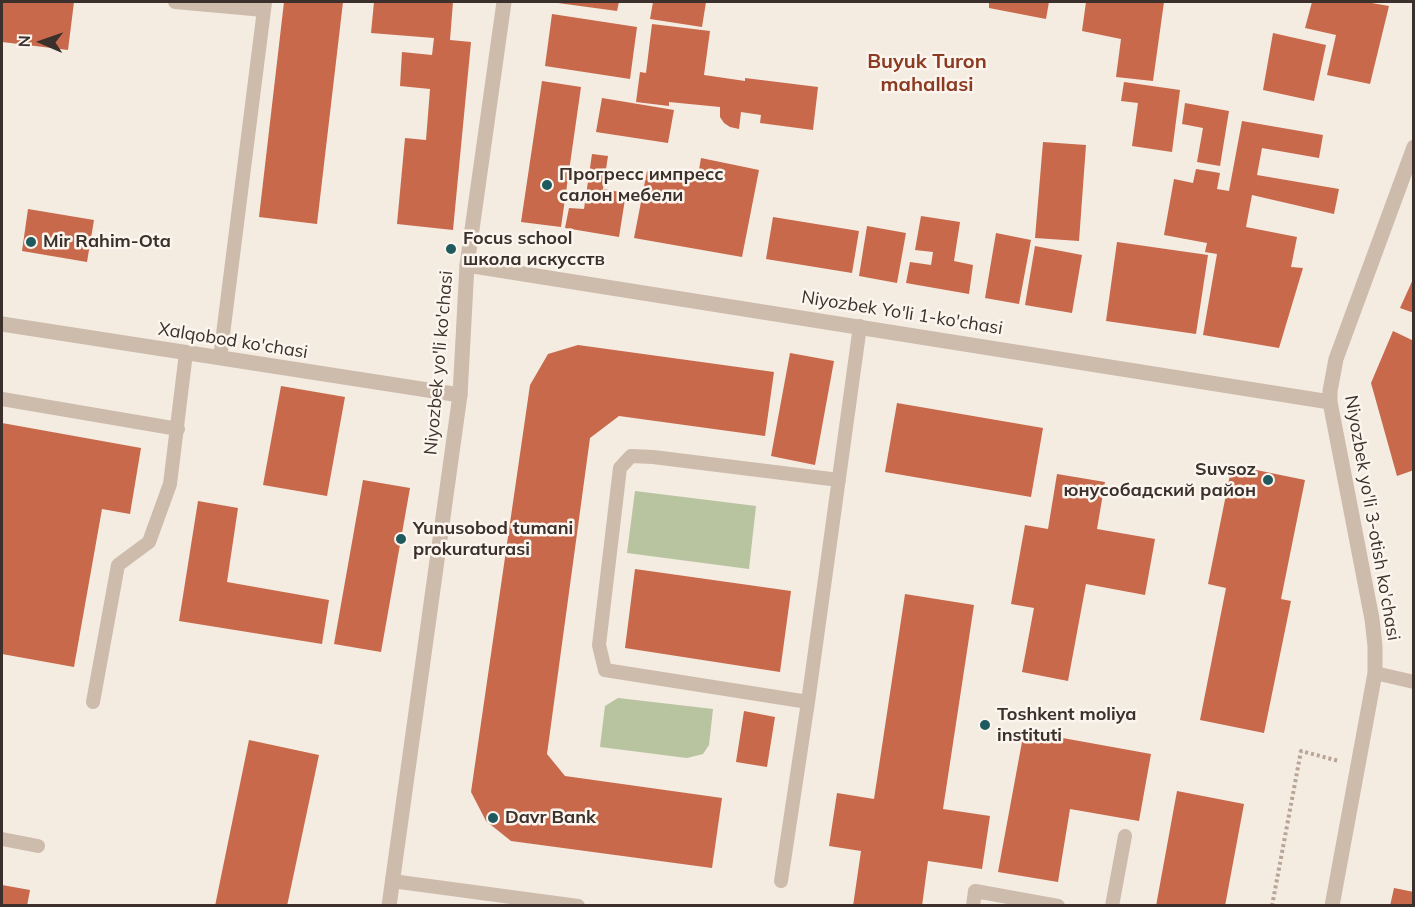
<!DOCTYPE html>
<html>
<head>
<meta charset="utf-8">
<style>
  body { margin:0 }
  #map { position:relative; width:1415px; height:907px; overflow:hidden; background:#f4ebe1; font-family:Mulish,sans-serif }
  canvas { display:block }
  .frame { position:absolute; inset:0; border:3px solid #3b302b; pointer-events:none }
  .north { position:absolute; left:12px; top:12px; width:60px; height:60px; -webkit-text-stroke:4px #fbf5ee; paint-order:stroke; rotate:272deg; font-size:16px; font-weight:700; line-height:24px; text-align:center; color:#3b302b }
  .north::after { content:''; display:block; margin:auto; width:21px; height:27px; background:#3b302b; clip-path:polygon(50% 0,100% 100%,50% 72%,0 100%) }
</style>
</head>
<body>
<div id="map">
<canvas width="1415" height="907"></canvas>
<div class="frame"></div>
<div class="north">N</div>
</div>
<script>
const g = document.querySelector('canvas').getContext('2d');
g.lineJoin = 'round';
function paint(path, color) { g.fillStyle = color; g.fill(path, 'evenodd'); }
const shape = rows => new Path2D(rows.map(r => 'M' + r).join(''));
function stroke(path, color, width, dash) { g.strokeStyle = color; g.lineWidth = width; g.lineCap = dash ? 'butt' : 'round'; g.setLineDash(dash || []); g.stroke(path); }
function drawText(font, color, halo, rows, align = 'center') {
  g.font = font + ' Mulish,sans-serif'; g.lineWidth = 5; g.setLineDash([]); g.textBaseline = 'middle'; g.strokeStyle = halo; g.fillStyle = color; for (const [text, x, y, turn = 0] of rows) {
    g.save(); g.translate(x, y); g.rotate((+turn || 0) * Math.PI / 180); g.textAlign = isNaN(turn) ? turn : align; if (halo) g.strokeText(text, 0, 0); g.fillText(text, 0, 0); g.restore();
  }
}
paint(shape([
  [635,491,756,506,749,569,627,553],
  [618,698,713,709,709,745,703,754,687,758,600,747,605,706]
]), '#b8c4a0');
paint(shape([
  [2,2,74,2,68,50,2,42],
  [284,2,343,2,317,224,259,217],
  [374,2,453,2,450,40,471,42,453,230,397,224,405,138,426,140,430,89,400,86,402,52,432,55,434,38,371,33],
  [558,2,619,2,617,11,558,3],
  [653,2,706,2,702,27,650,19],
  [989,2,1049,2,1046,19,989,8],
  [1086,2,1164,2,1153,81,1116,77,1121,39,1082,31],
  [1312,2,1366,2,1389,6,1370,84,1327,75,1336,35,1305,28],
  [552,14,637,27,630,79,545,66],
  [652,24,710,31,704,75,745,81,745,78,818,87,813,130,760,123,761,115,741,112,739,129,730,127,724,123,720,117,720,107,669,102,669,106,636,102,640,72,646,73],
  [1273,33,1326,45,1314,101,1263,90],
  [542,81,581,87,561,227,521,222],
  [1124,82,1180,90,1172,152,1132,146,1138,103,1121,101],
  [602,98,674,110,668,143,596,132],
  [1185,103,1229,111,1220,166,1197,162,1203,128,1182,124],
  [1242,121,1323,135,1319,158,1262,148,1257,175,1339,189,1334,214,1252,195,1246,227,1297,237,1291,267,1303,268,1279,348,1203,335,1217,254,1205,252,1207,243,1164,235,1174,179,1193,183,1196,169,1220,173,1217,189,1229,191],
  [1043,142,1086,145,1079,241,1035,238],
  [592,154,608,156,603,189,626,193,619,237,565,228,569,208,584,209],
  [701,158,759,170,742,257,634,238,647,171,697,181],
  [28,209,94,220,87,262,22,251],
  [921,216,960,222,954,261,973,265,969,294,906,283,910,262,931,265,933,252,915,250],
  [773,217,859,231,852,273,766,259],
  [867,226,906,233,897,283,859,276],
  [996,233,1031,240,1019,304,985,298],
  [1117,242,1208,255,1196,334,1106,321],
  [1035,246,1082,255,1072,313,1025,305],
  [1414,277,1414,313,1400,308],
  [1393,331,1414,341,1414,470,1397,476,1371,383],
  [578,345,774,372,765,436,619,416,590,438,547,754,565,776,722,798,712,868,511,841,486,821,471,792,530,385,548,354],
  [790,353,834,361,815,465,771,456],
  [281,386,345,397,327,496,263,485],
  [897,403,1043,428,1031,497,885,472],
  [2,423,141,448,130,514,102,509,74,667,2,654],
  [1232,465,1305,480,1281,599,1291,601,1264,733,1200,720,1226,588,1208,584],
  [1057,474,1105,482,1097,529,1155,539,1145,595,1086,584,1068,681,1022,672,1034,608,1011,604,1025,525,1048,529],
  [363,480,410,488,381,652,334,644],
  [198,501,238,508,227,582,329,600,322,644,179,621],
  [635,569,791,591,780,672,625,648],
  [905,594,974,605,943,809,990,816,982,869,928,861,922,906,853,906,861,851,829,846,837,793,874,799],
  [744,711,775,717,767,767,736,762],
  [1024,731,1151,754,1139,821,1070,809,1058,882,998,872],
  [249,740,319,755,287,906,215,906],
  [1177,791,1244,804,1225,906,1156,906],
  [2,885,30,890,27,906,2,906],
  [1394,888,1414,892,1414,906,1390,906]
]), '#c8694b');
stroke(shape([
  [1272,906,1301,751,1339,761]
]), '#b9a596', 4, [3, 3]);
stroke(shape([
  [175,2,264,10],
  [220,358,265,2],
  [2,399,178,429],
  [1375,673,1414,682],
  [93,702,118,565,149,542,170,484,186,353],
  [808,702,605,670,599,645,620,468,631,456,653,457,839,480],
  [2,839,38,846],
  [392,881,578,906],
  [781,881,808,702,860,326],
  [973,906,975,891,1058,906],
  [1112,906,1125,836]
]), '#cdbbac', 14);
stroke(shape([
  [467,265,1330,402],
  [2,324,460,395],
  [1332,906,1375,673,1375,646,1372,619,1330,402,1330,391,1336,359,1414,147]
]), '#cdbbac', 15);
stroke(shape([
  [389,906,460,395,467,265,504,2]
]), '#cdbbac', 15);
for (const [x, y, r, color] of [
  [547,185,6,"#1f5a5e"],
  [31,242,6,"#1f5a5e"],
  [451,249,6,"#1f5a5e"],
  [1268,480,6,"#1f5a5e"],
  [401,539,6,"#1f5a5e"],
  [985,725,6,"#1f5a5e"],
  [493,818,6,"#1f5a5e"]
]) { const dot = new Path2D(); dot.arc(x, y, r, 0, 2 * Math.PI); g.fillStyle = color; g.fill(dot); stroke(dot, '#fbf5ee', 2); }
drawText('bold 18px', '#3b302b', '#fbf5ee', [
  ["Прогресс импресс",559,175],
  ["салон мебели",559,196],
  ["Focus school",463,239],
  ["школа искусств",463,260],
  ["Mir Rahim-Ota",43,242],
  ["Suvsoz",1256,470,"right"],
  ["юнусобадский район",1256,491,"right"],
  ["Yunusobod tumani",413,529],
  ["prokuraturasi",413,550],
  ["Toshkent moliya",997,715],
  ["instituti",997,736],
  ["Davr Bank",505,818]
], 'left');
drawText('18px', '#3b302b', '#fbf5ee', [
  ["Niyozbek Yo'li 1-ko'chasi",902,313,9],
  ["Xalqobod ko'chasi",233,341,9],
  ["Niyozbek yo'li ko'chasi",439,363,-85],
  ["Niyozbek yo'li 3-otish ko'chasi",1372,518,80]
]);
drawText('bold 20px', '#8c3b22', '#fbf5ee', [
  ["Buyuk Turon",927,62],
  ["mahallasi",927,85]
]);
</script>
</body>
</html>
